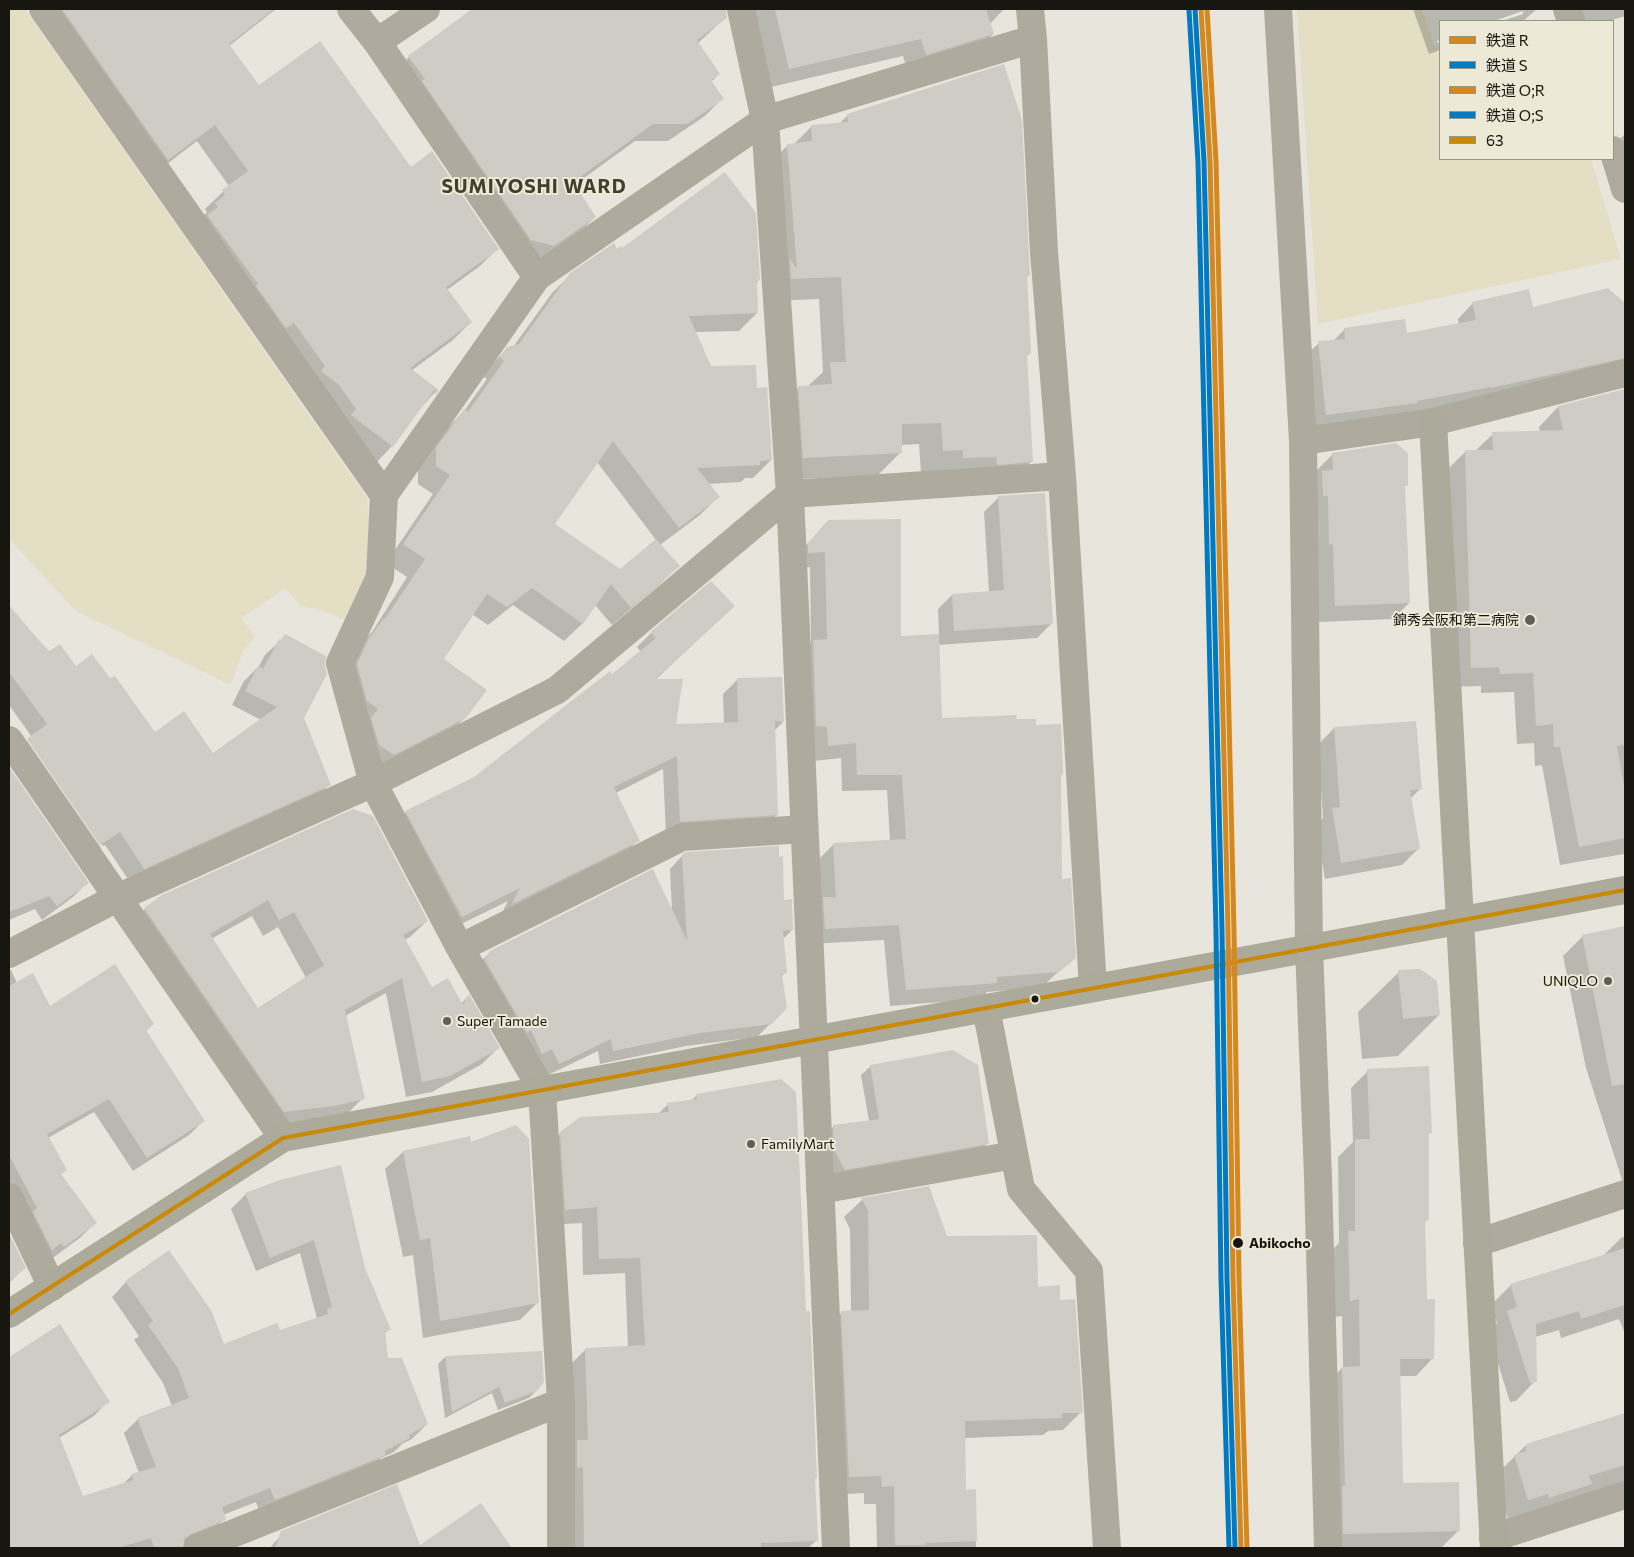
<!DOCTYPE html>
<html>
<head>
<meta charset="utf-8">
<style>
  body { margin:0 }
  #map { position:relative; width:1634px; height:1557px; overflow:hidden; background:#e8e6dc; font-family:Commissioner,"Noto Sans JP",sans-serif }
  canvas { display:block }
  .frame { position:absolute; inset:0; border:10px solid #171610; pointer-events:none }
  .legend { position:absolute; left:1439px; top:20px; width:175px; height:140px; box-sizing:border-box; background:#ede9d7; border:1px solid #979587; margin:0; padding:6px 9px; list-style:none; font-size:15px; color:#171610 }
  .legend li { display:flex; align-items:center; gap:10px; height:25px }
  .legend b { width:25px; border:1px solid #979587 }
</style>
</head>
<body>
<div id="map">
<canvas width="1634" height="1557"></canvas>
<div class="frame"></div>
<ul class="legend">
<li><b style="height:6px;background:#d5881d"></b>鉄道 R</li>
<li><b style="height:6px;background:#007ac2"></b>鉄道 S</li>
<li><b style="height:6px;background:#d5881d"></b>鉄道 O;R</li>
<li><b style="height:6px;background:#007ac2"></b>鉄道 O;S</li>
<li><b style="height:6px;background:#ca8903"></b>63</li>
</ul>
</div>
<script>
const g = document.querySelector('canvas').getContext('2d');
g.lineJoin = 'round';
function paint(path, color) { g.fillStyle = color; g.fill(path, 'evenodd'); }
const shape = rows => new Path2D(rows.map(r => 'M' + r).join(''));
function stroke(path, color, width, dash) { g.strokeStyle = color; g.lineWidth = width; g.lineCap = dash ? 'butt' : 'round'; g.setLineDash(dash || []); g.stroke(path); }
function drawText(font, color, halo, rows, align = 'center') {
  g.font = font + ' Commissioner,"Noto Sans JP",sans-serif'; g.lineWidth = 4; g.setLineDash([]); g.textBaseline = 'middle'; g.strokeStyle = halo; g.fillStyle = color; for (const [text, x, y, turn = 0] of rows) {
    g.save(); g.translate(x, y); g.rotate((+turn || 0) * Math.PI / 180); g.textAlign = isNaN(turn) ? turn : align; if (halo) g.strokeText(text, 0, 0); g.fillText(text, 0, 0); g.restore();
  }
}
paint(shape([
  [9,9,25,9,367,498,371,573,345,620,322,610,300,606,286,588,241,618,255,637,243,651,231,685,76,611,9,539],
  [1297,9,1422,9,1435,48,1440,47,1440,159,1591,159,1621,259,1318,324]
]), '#e3dec4');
paint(shape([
  [44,9,276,9,229,46,259,87,410,168,497,249,480,266,447,290,471,322,453,340,411,371,437,390,420,409,392,446,375,464,198,221,207,212,205,209,229,186,197,141,150,177],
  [474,9,529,9,535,16,545,9,657,9,666,22,683,9,722,9,723,20,698,43,719,74,711,82,722,99,705,116,668,141,635,141,573,186,595,217,577,235,536,263,391,74,409,57],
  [753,9,1004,9,990,24,993,34,975,52,908,72,903,56,771,87],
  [1413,9,1537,9,1523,21,1502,21,1523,14,1523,11,1494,21,1440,21,1440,40,1437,41,1438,43,1440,43,1440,50,1429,54],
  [1572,9,1625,9,1625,16,1609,21,1576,21],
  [848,115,1029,275,1026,278,1030,353,1026,357,1031,462,1009,484,921,473,919,444,900,445,900,453,878,475,781,480,777,409,799,387,808,386,823,372,819,299,769,301,766,167,788,145,794,144,812,126,839,124],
  [1625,134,1625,153,1620,139],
  [617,251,759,280,756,283,757,313,739,331,695,332,711,368,756,389,771,460,753,478,745,478,741,482,708,484,718,497,700,515,660,545,678,566,660,584,612,625,595,605,583,623,564,641,513,605,488,625,472,614,442,659,465,718,446,736,375,773,339,683,366,638,372,632,407,577,386,563,433,494,418,484,418,468,446,429,464,411,487,379,482,376,489,367,507,349,513,347,552,293,571,274],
  [597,462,656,540,620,571,553,524],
  [1608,289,1625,305,1625,369,1476,403,1311,430,1303,358,1319,343,1333,341,1345,329,1406,334,1459,325,1458,319,1473,303,1532,308],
  [1617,393,1612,401,1625,397,1625,861,1624,854,1560,865,1542,765,1535,766,1534,743,1517,744,1514,692,1481,693,1481,686,1452,687,1446,471,1465,452,1475,451,1493,434,1540,432,1539,427,1558,407],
  [1333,454,1406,485,1403,488,1409,603,1393,619,1319,622,1317,559,1307,488,1317,478,1317,470],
  [999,497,1051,624,1037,638,938,645,941,719,1015,720,1035,726,1062,774,1060,776,1061,880,1074,957,1042,987,987,992,980,999,890,1006,884,940,809,944,818,860,834,844,890,841,887,790,842,791,841,758,813,761,798,657,811,643,810,567,793,568,792,560,829,521,900,637,939,635,938,609,952,595,989,592,984,512],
  [9,606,35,638,49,652,75,668,155,733,212,755,261,720,232,705,244,681,259,666,265,655,285,636,303,718,330,784,316,798,130,882,105,845,103,846,30,740,27,740,32,737,9,705],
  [719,620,654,681,675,725,724,724,723,694,738,679,781,679,783,722,774,731,777,815,762,829,666,835,663,769,616,793,638,840,624,855,500,917,508,901,447,931,392,826,406,812,474,778,612,676,641,652,637,647,651,633],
  [1334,728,1421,788,1410,799,1418,849,1402,865,1325,879,1316,826,1323,818,1318,745],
  [27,741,101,848,86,858,14,754],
  [9,769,87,883,73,897,42,920,35,909,9,920],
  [354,810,427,921,410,937,404,940,431,988,461,1004,468,996,498,1048,482,1064,432,1092,406,1097,386,993,345,1016,363,1098,347,1114,268,1128,128,925,145,909,163,897],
  [252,916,263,936,278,927,306,978,257,1009,211,939],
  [683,855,783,901,792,930,783,939,785,973,781,977,771,1023,757,1037,686,1046,600,1064,598,1051,546,1076,477,965,491,952,672,911,670,869],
  [1625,928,1625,1186,1624,1186,1586,1068,1563,956,1583,936],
  [11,970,17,983,50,1008,153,1024,146,1031,203,1121,189,1135,133,1171,94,1112,48,1138,66,1170,60,1175,95,1223,81,1237,50,1260,9,1204,9,971],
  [1399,972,1439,1015,1398,1056,1362,1059,1358,1012],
  [871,1066,988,1143,978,1153,835,1179,825,1160,824,1136,834,1126,869,1121,861,1075],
  [1368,1071,1431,1132,1427,1136,1428,1219,1424,1223,1425,1300,1433,1358,1416,1376,1399,1376,1402,1484,1458,1531,1441,1548,1326,1548,1325,1385,1343,1367,1342,1316,1334,1317,1332,1250,1339,1243,1338,1157,1353,1142,1351,1088],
  [697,1095,814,1480,817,1540,808,1548,568,1548,569,1366,585,1350,628,1348,625,1273,583,1275,582,1223,549,1225,545,1149,561,1133,658,1114,668,1104,691,1101],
  [470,1144,538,1302,520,1320,423,1338,413,1255,403,1257,385,1169,403,1152],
  [281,1181,364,1269,389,1329,384,1334,387,1360,427,1424,412,1439,402,1444,394,1452,381,1458,370,1469,260,1514,256,1502,223,1515,224,1519,210,1534,167,1548,9,1548,9,1359,60,1326,108,1401,94,1416,59,1438,82,1497,123,1484,132,1475,139,1473,124,1433,138,1419,172,1406,163,1383,134,1340,139,1336,112,1297,126,1282,223,1346,280,1332,317,1319,300,1253,256,1271,231,1209,245,1195],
  [928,1188,946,1238,1059,1301,1081,1412,1063,1430,1048,1431,1043,1435,964,1438,965,1491,975,1491,976,1548,877,1548,876,1504,864,1504,864,1493,831,1495,824,1330,842,1312,851,1312,850,1229,844,1217,862,1200],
  [9,1236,24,1268,9,1283],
  [1622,1237,1625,1237,1625,1331,1624,1331,1619,1319,1561,1338,1559,1330,1535,1337,1535,1381,1516,1401,1510,1402,1488,1331,1497,1323,1491,1305,1511,1285,1603,1256],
  [541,1352,536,1391,529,1398,498,1410,492,1393,445,1418,438,1364,445,1357],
  [1625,1415,1625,1484,1508,1519,1495,1476,1526,1445],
  [397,1486,420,1548,267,1548,273,1546,272,1545,287,1530],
  [430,1539,504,1539,495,1548,421,1548]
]), '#0003');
paint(shape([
  [62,9,274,9,229,44,259,85,320,41,411,167,432,151,499,249,446,287,472,322,410,368,439,390,435,395,435,389,393,447,351,415,356,409,339,385,321,371,325,366,294,323,286,328,256,286,258,284,207,215,218,207,215,203,225,195,222,190,248,171,215,125,168,160],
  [472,9,726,9,727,18,697,40,720,74,711,80,724,99,687,124,653,124,573,182,596,217,554,246,531,240,422,81,425,79,408,56],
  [775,9,986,9,994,34,926,55,921,39,789,69],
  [1004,64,1022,120,1030,275,1027,275,1031,354,1027,354,1033,462,997,465,996,457,963,458,963,450,943,451,941,423,902,424,902,453,803,458,798,386,832,384,830,362,846,362,841,277,791,279,790,259,797,269,787,144,812,141,811,125,848,122,847,114],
  [725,172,756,213,760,280,757,280,758,313,689,316,711,366,756,365,757,388,767,387,772,460,760,461,760,465,697,468,720,497,679,528,613,441,555,524,620,569,656,539,680,566,631,608,611,584,583,624,532,588,507,607,487,594,444,659,487,690,466,718,394,755,379,745,371,718,378,709,367,701,357,664,368,640,384,618,385,619,425,559,403,544,450,475,436,466,436,448,464,409,468,412,504,361,500,357,507,347,519,344,570,273,614,243,617,249,621,246,622,248],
  [1608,288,1625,303,1625,358,1491,388,1491,387,1417,401,1417,403,1326,415,1318,341,1345,339,1344,328,1405,319,1407,333,1476,320,1472,302,1529,289,1533,307],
  [1625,389,1625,745,1617,746,1625,791,1625,838,1579,847,1560,747,1554,747,1553,724,1536,726,1533,673,1500,674,1499,667,1471,668,1465,450,1493,450,1492,432,1563,430,1558,406],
  [1396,443,1408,453,1408,486,1405,486,1410,603,1335,606,1333,544,1329,545,1328,496,1323,496,1322,471,1333,470,1332,453],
  [1045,493,1053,624,954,631,952,594,1004,590,998,496],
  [901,519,901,636,939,634,942,718,1017,715,1016,719,1036,719,1036,725,1061,724,1063,774,1061,774,1062,879,1071,878,1076,958,1059,972,997,977,997,983,906,990,899,925,825,929,823,897,836,897,833,843,906,839,902,775,857,775,856,743,828,746,827,727,816,726,813,640,827,639,825,552,808,553,808,543,828,520],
  [711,581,735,606,655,679,683,679,676,724,738,722,737,678,782,677,784,722,775,721,778,815,680,822,677,756,614,787,640,841,512,904,520,888,462,917,405,811,474,777,610,671,612,674,656,638,650,632],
  [9,605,36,637,49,651,60,644,76,666,92,654,110,678,115,676,155,732,184,711,213,753,277,707,245,691,258,666,263,669,279,639,281,641,285,634,326,656,325,666,327,674,304,718,331,785,144,869,120,832,100,845,27,739,47,724,9,672],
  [1416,721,1422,789,1410,790,1420,849,1341,863,1332,808,1340,807,1334,727],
  [9,767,89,883,57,906,49,896,9,912],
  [353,809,373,816,428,921,403,935,432,987,448,978,463,1005,469,994,500,1048,450,1076,422,1082,402,978,345,1010,365,1099,334,1106,284,1112,144,908,162,895],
  [268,900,279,920,294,912,324,965,258,1008,210,934],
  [779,846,779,857,783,856,784,900,792,899,793,930,783,931,787,973,782,974,787,1008,772,1024,700,1033,613,1051,611,1039,559,1064,552,1049,542,1054,531,1030,527,1033,485,960,490,951,653,869,687,941,682,854,686,852],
  [1625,926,1625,1084,1612,1086,1582,935],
  [115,964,154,1024,146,1030,205,1121,147,1158,109,1099,47,1134,67,1170,61,1174,97,1223,64,1247,61,1243,52,1250,33,1212,37,1208,9,1155,9,986,33,973,50,1006],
  [1420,969,1437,981,1440,1015,1403,1019,1398,970],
  [953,1050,978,1065,989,1144,845,1170,834,1150,833,1125,879,1119,870,1065],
  [1429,1066,1432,1133,1429,1133,1429,1220,1425,1220,1427,1299,1435,1299,1434,1359,1400,1359,1403,1483,1459,1482,1460,1531,1343,1534,1342,1486,1345,1486,1342,1367,1360,1366,1359,1299,1350,1301,1348,1231,1355,1231,1355,1139,1370,1139,1367,1069],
  [781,1079,796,1092,806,1311,810,1311,817,1478,815,1479,818,1541,761,1543,761,1548,584,1548,583,1467,577,1468,577,1440,588,1440,585,1348,645,1345,640,1258,599,1259,597,1207,565,1210,560,1132,580,1117,669,1112,667,1103,697,1099,696,1094],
  [516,1125,529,1139,539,1303,440,1321,430,1238,420,1240,403,1151,470,1136,471,1142],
  [341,1165,365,1268,391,1330,385,1331,388,1358,402,1358,428,1424,409,1435,410,1438,385,1451,386,1455,275,1500,270,1488,222,1507,226,1520,191,1534,184,1539,182,1548,154,1548,151,1538,118,1548,9,1548,9,1357,60,1324,110,1402,59,1435,83,1496,133,1480,131,1474,156,1467,137,1418,189,1398,178,1368,148,1325,153,1321,125,1281,169,1250,212,1312,224,1344,277,1323,280,1330,328,1314,327,1309,332,1307,314,1240,270,1258,245,1193,280,1180],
  [929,1186,947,1236,1037,1235,1038,1287,1060,1285,1060,1300,1075,1299,1083,1413,1062,1413,1062,1418,965,1421,966,1490,976,1489,977,1541,925,1543,925,1545,895,1545,894,1486,882,1487,881,1476,849,1477,841,1311,869,1310,868,1210,861,1198],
  [9,1233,26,1268,9,1281],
  [1625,1248,1625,1305,1581,1319,1579,1311,1536,1324,1537,1382,1530,1383,1507,1311,1517,1307,1510,1284],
  [542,1351,544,1382,537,1391,505,1403,499,1387,452,1412,445,1356],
  [1625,1413,1625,1465,1589,1476,1592,1484,1549,1498,1548,1494,1528,1500,1514,1455,1526,1451,1526,1444],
  [397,1484,420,1545,481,1503,512,1548,275,1548,281,1531]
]), '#ceccc4');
stroke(shape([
  [43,9,384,495,380,577,340,663,373,783,460,948,542,1090,561,1402,561,1548],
  [351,9,377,42,537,277],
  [741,9,765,120,790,494,836,1548],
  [1030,9,1033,39,1044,252,1062,476,1093,988],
  [1278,9,1303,441,1309,948,1318,1177,1328,1548],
  [1567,9,1571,21],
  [377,42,426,9],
  [1613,150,1625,189],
  [1303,441,1433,422,1625,373],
  [384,495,537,277,765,120,1033,39],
  [9,740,283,1138],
  [460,948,682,837,804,829],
  [9,954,117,898,373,783,557,690,790,494,1062,476],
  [986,1008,1021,1189,1089,1271,1107,1548],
  [820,1190,1014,1155],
  [9,1197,52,1287],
  [1477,1243,1625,1194],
  [1493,1538,1625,1495],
  [197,1548,561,1402]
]), '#aeaa9d', 28);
stroke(shape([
  [1433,422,1494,1548],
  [9,1314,283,1138,1625,890]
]), '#acaa9a', 28);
stroke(shape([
  [9,1314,283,1138,1625,890]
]), '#ca8903', 4);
stroke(shape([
  [1201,9,1210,161,1228,931,1233,1279,1241,1548]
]), '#d5881d', 5);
stroke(shape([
  [1195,9,1204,161,1222,931,1227,1279,1235,1548]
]), '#007ac2', 5);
stroke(shape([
  [1207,9,1216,161,1234,931,1239,1279,1247,1548]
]), '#d5881d', 5);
stroke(shape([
  [1189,10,1198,162,1216,931,1221,1279,1229,1548]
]), '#007ac2', 5);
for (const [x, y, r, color] of [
  [1530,620,6,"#605f57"],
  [1608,981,5,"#605f57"],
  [1035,999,4.5,"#171610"],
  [447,1021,5,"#605f57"],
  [751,1144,5,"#605f57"],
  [1238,1243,6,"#171610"]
]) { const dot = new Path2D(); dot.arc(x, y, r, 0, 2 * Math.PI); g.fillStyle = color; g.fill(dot); stroke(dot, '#ede9d7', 2); }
drawText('14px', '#171610', '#ede9d7', [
  ["錦秀会阪和第二病院",1519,620],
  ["UNIQLO",1598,981],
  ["Super Tamade",457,1021,"left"],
  ["FamilyMart",761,1144,"left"]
], 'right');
drawText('bold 14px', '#171610', '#ede9d7', [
  ["Abikocho",1249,1243]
], 'left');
g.letterSpacing = '1px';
drawText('bold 19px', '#433f31', '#ede9d7', [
  ["SUMIYOSHI WARD",534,187]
]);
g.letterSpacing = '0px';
</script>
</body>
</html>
